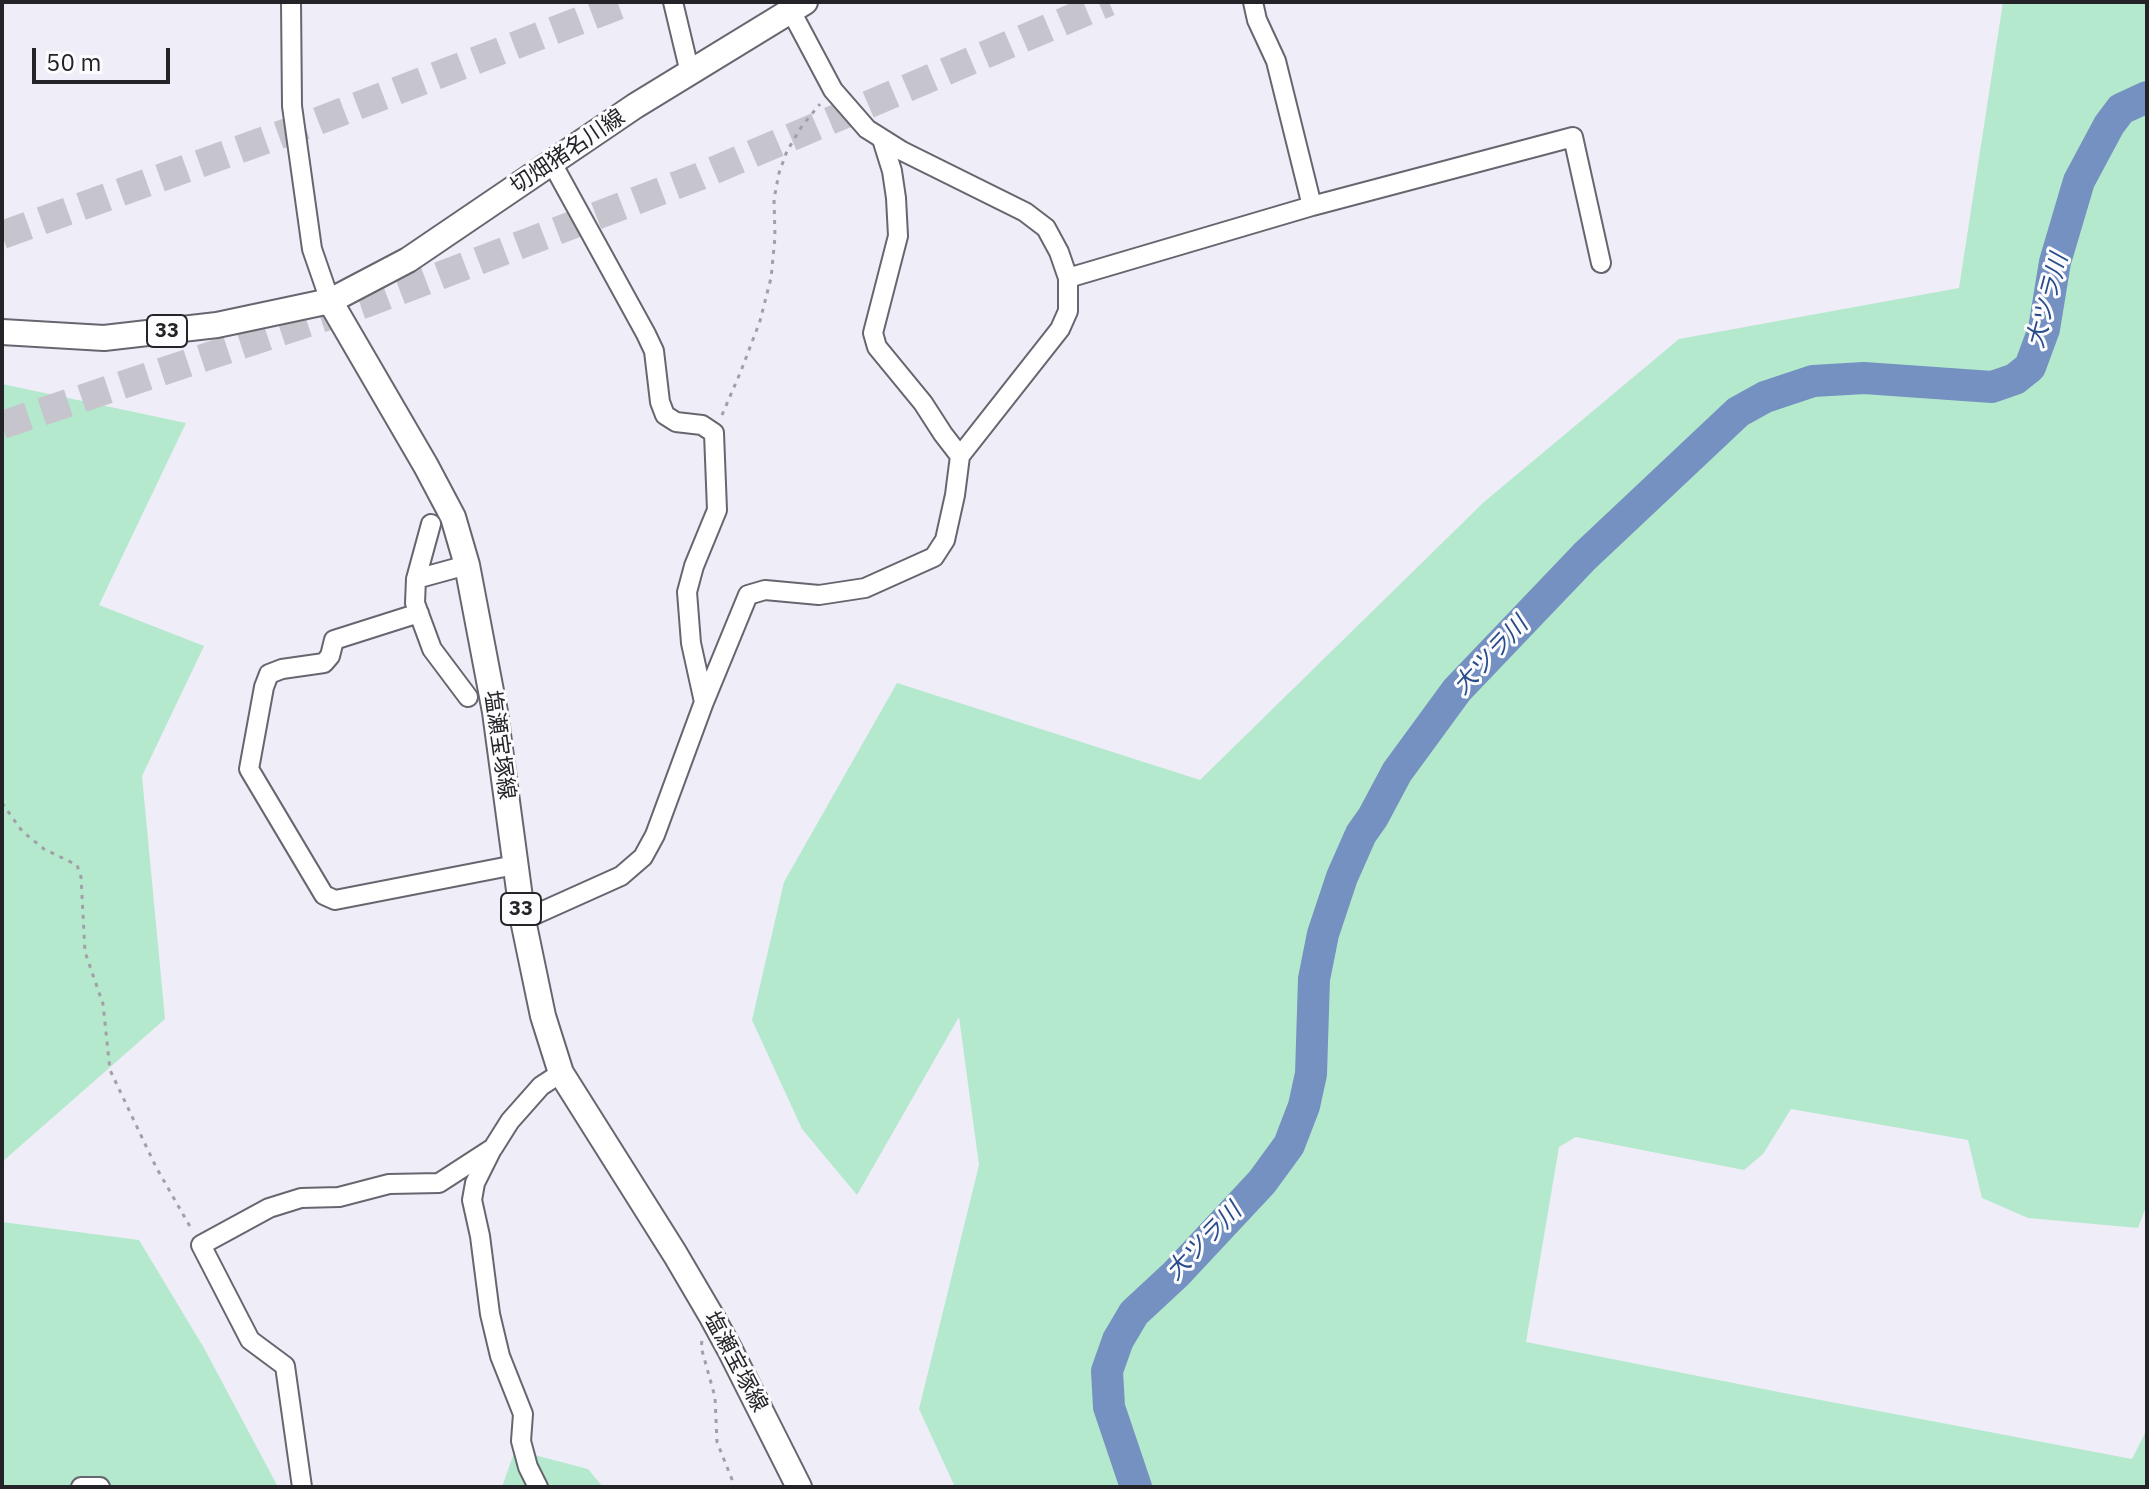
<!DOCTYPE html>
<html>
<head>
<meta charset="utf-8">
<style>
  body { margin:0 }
  #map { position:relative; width:2149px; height:1489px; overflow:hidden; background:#eeedf8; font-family:"IBM Plex Sans",sans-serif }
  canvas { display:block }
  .frame { position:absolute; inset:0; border:4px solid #242327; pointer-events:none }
  .scale { position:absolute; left:32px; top:48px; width:138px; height:36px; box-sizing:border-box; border:4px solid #242327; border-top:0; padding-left:10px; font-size:24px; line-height:28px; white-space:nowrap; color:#242327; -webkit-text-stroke:6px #fcfcfe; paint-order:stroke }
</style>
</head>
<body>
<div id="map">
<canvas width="2149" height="1489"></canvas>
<div class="frame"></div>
<div class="scale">50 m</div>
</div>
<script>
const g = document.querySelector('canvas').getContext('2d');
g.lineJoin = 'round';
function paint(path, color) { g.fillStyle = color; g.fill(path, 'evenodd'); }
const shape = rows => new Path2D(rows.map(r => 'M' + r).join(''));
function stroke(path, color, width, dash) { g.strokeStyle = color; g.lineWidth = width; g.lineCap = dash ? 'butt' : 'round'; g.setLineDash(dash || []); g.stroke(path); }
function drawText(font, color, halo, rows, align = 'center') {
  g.font = font + ' "IBM Plex Sans","Noto Sans JP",sans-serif'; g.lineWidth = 6; g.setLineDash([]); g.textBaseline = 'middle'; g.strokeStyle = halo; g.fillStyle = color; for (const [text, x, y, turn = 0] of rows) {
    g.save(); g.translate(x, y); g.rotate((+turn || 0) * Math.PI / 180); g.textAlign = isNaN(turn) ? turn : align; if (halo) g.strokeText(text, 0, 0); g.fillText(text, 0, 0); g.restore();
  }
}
paint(shape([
  [2003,2,2147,2,2147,1204,2138,1228,2028,1218,1982,1198,1968,1140,1791,1109,1763,1154,1744,1170,1576,1137,1559,1147,1526,1342,1794,1395,2132,1459,2147,1429,2147,1487,955,1487,919,1409,979,1165,959,1017,857,1195,802,1129,752,1020,784,882,897,683,1200,780,1484,502,1679,339,1959,288],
  [2,384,186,423,99,605,204,646,142,776,165,1019,2,1162],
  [2,1222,139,1240,204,1348,278,1487,2,1487],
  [515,1450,588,1469,603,1487,502,1487]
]), '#b5e9cd');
stroke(shape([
  [1136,1487,1109,1407,1107,1371,1118,1340,1134,1313,1176,1274,1262,1182,1289,1145,1304,1106,1311,1074,1314,979,1323,934,1342,877,1361,834,1373,817,1397,772,1457,690,1585,556,1738,412,1765,397,1813,381,1864,378,1992,387,2015,379,2030,367,2044,329,2055,262,2079,181,2109,125,2121,109,2147,97]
]), '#7491c1', 32);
stroke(shape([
  [2,235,318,121,628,2],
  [2,425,368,303,698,177,1109,2]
]), '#c6c5ce', 28, [28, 14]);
const minor = shape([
  [291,2,292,106,312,249,330,301],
  [673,2,690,73],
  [1253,2,1257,20,1276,61,1312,206],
  [882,139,892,171,896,198,898,236,873,333,877,347,923,403,943,434,960,456],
  [552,163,646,334,654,351,660,402,665,415,676,422,702,425,714,433,717,510,694,566,687,592,691,643,704,702],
  [1068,278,1312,206,1573,137,1601,263],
  [431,524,416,579,415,603,432,649,468,697],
  [416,579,467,565],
  [419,613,334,640,330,656,324,663,282,669,269,674,264,687,249,769,324,895,335,900,515,865],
  [523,920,621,876,643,857,655,835,704,702,748,595,765,590,819,595,865,588,934,557,945,540,955,495,960,456,1060,329,1068,311,1068,278,1059,252,1046,228,1025,212,902,151,867,129,833,90,791,11],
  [492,1149,475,1183,472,1200,480,1236,490,1314,500,1356,523,1414,521,1441,528,1467,538,1487],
  [81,1487,100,1487],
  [302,1487,285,1366,250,1340,201,1245,269,1208,301,1198,339,1197,389,1184,439,1183,493,1148,510,1121,541,1086,561,1073]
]);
const major = shape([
  [330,301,426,466,453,517,467,565,495,712,523,920,543,1016,561,1073,675,1254,712,1317,730,1350,799,1487],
  [2,332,104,338,217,325,330,301,408,260,635,106,805,2]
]);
stroke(minor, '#66666f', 22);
stroke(major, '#66666f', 28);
stroke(shape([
  [722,415,741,371,760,321,771,278,775,237,774,199,779,173,787,151,802,126,820,104],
  [2,803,22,831,44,849,77,865,81,877,85,952,103,1004,110,1070,156,1167,192,1230],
  [702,1341,701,1347,715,1397,717,1442,735,1487]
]), '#a1a0a8', 3, [4, 6]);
stroke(minor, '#fff', 18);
stroke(major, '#fff', 24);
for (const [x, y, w] of [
  [167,331,40],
  [521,909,40]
]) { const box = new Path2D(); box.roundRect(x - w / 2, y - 16, w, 32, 6); g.fillStyle = '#fcfcfe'; g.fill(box); stroke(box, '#242327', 2); }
drawText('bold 20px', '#242327', null, [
  ["33",167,331],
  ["33",521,909]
]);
drawText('22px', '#242327', '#fcfcfe', [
  ["切畑猪名川線",568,152,-34],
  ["塩瀬宝塚線",499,745,82],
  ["塩瀬宝塚線",735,1362,62]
]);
drawText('italic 24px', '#294d8a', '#fcfcfe', [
  ["大ツラ川",2048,301,-75],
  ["大ツラ川",1491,656,-47],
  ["大ツラ川",1204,1242,-46]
]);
</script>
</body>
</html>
